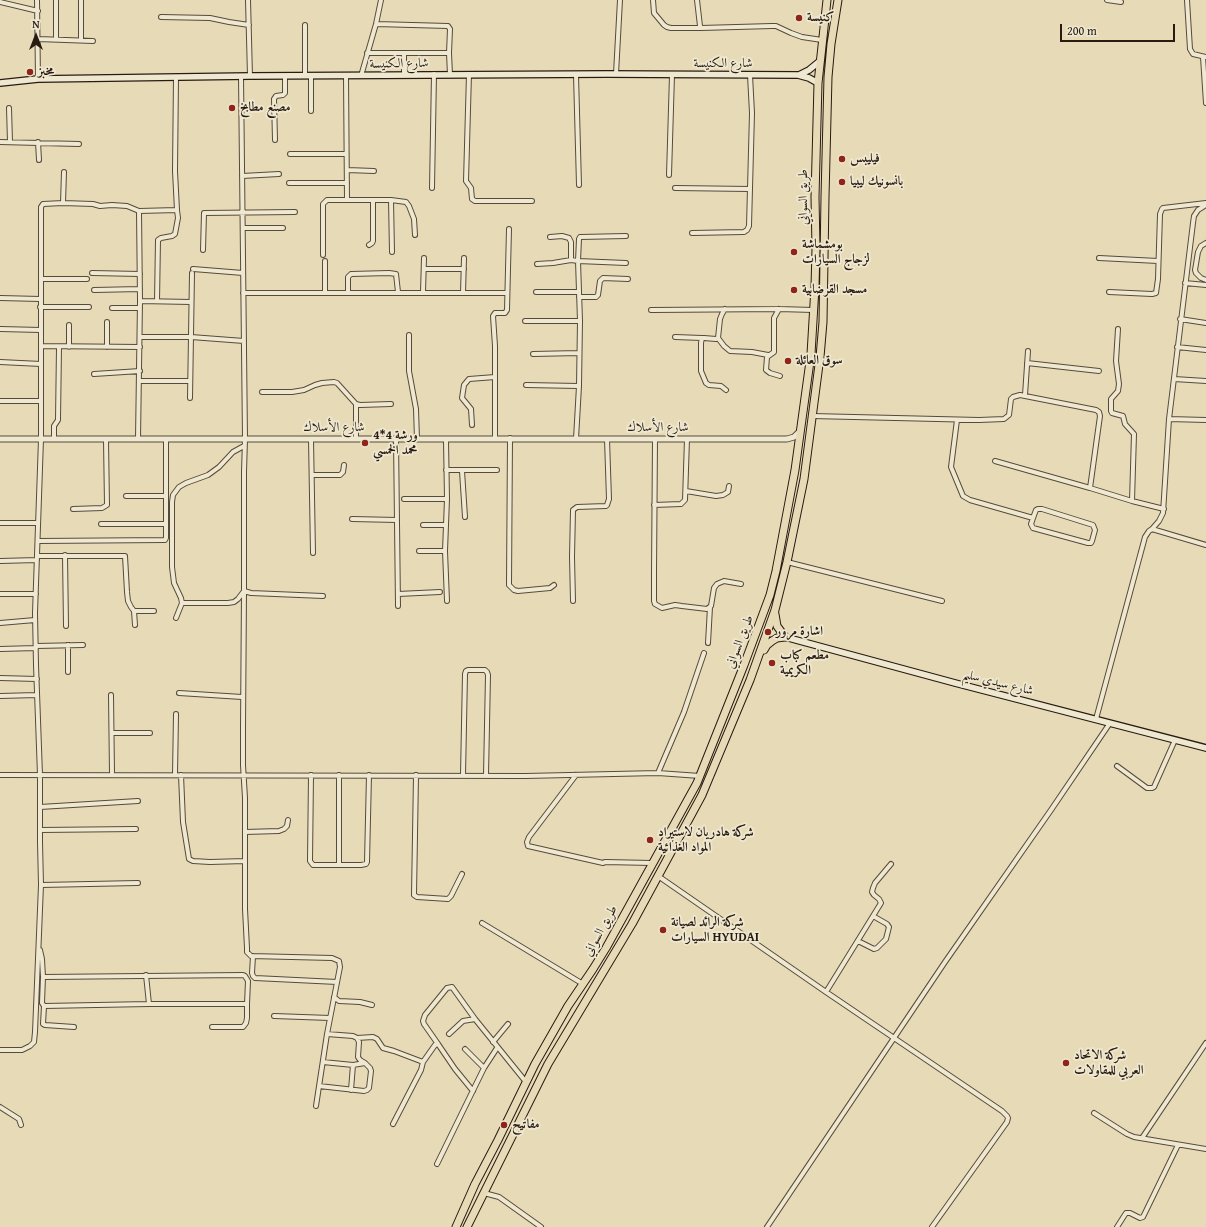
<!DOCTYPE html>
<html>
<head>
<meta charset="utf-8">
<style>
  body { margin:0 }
  #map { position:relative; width:1206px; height:1227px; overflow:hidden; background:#e7dbb7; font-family:"Gentium Book Plus",serif }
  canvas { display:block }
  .north { position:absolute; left:16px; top:16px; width:40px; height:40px; -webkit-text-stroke:3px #efe8d0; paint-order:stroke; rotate:0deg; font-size:11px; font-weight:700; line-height:16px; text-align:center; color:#291a12 }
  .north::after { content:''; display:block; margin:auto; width:14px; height:18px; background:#291a12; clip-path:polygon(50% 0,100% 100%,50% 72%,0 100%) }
  .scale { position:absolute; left:1060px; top:24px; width:115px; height:18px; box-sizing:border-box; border:2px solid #291a12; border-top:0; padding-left:5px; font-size:12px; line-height:14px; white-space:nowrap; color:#291a12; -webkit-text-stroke:3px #efe8d0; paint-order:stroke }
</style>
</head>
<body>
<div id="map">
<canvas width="1206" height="1227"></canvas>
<div class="north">N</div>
<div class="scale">200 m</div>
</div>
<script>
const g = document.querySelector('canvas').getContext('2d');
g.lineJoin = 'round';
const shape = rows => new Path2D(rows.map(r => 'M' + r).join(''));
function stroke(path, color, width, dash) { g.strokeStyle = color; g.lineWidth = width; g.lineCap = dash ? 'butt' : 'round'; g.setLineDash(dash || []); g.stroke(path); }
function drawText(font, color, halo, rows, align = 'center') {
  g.font = font + ' "Gentium Book Plus",Amiri,serif'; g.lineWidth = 3.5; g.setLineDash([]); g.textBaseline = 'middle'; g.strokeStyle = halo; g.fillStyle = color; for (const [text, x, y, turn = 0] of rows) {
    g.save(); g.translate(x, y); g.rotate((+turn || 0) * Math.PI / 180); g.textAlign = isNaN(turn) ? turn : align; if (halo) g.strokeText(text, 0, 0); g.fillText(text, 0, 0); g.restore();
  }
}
const minor = shape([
  [37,0,38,79],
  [56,0,56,39],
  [248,0,250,76],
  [653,0,654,13,664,25,667,27,671,28,701,28],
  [697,0,700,26,701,28,772,26,776,26,791,33,802,37,822,40],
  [1107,0,1121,2],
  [1187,0,1190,49,1193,54,1206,57],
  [0,2,38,11],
  [161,17,210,18,229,22,249,25],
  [376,24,448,26,450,29,449,53,450,75],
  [38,39,93,41],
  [81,40,81,0],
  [367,53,449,53],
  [404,53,404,75],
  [1203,57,1206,103],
  [469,74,466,181,471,188,472,199,475,201,532,201],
  [616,74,620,0],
  [576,75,579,185],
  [305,76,305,25],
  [311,76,311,111],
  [361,76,376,24,381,0],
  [176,77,175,171,177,210],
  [9,108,10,142],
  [275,140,274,99,276,96,283,95,285,93,285,76],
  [0,142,79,144],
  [38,142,39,160],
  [290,154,346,154],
  [347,170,374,171],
  [669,175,672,75],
  [242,176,279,174],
  [289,183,347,183],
  [432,188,434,74],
  [675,188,750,189],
  [347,200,391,200,406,202,409,206,414,219,415,235],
  [391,200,392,252],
  [63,203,64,172],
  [243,228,283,228],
  [692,233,744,232,747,230,749,226,752,113,750,75],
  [626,236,580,237,579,239,578,261,626,263],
  [550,237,562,236,569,238,571,242,571,260],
  [1206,243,1201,246,1198,252,1195,270,1196,273,1201,278,1206,280],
  [369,245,372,243,373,241,373,200],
  [203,250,204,213,295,212],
  [323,255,323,204,327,200,347,200,346,76],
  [1099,258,1158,261],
  [537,264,553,263,571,260,578,261,580,321,579,386,576,439],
  [193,269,243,273],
  [424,269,464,269],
  [92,273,140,274],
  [41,279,87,279],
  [1185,283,1206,285],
  [94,290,140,289],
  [423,292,424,258],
  [536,292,579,292],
  [1109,292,1152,294,1156,293,1158,279,1160,214,1162,209,1163,208,1206,203],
  [243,293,507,293],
  [325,293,325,261],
  [348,293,348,277,351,274,389,273,396,274,398,292],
  [463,293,464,258],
  [579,297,596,297,598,295,600,281,603,278,628,279],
  [0,298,40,299],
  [140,301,191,302],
  [40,307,89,307],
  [112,308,140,308],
  [725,309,722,314,720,319,718,338,716,339,704,338,702,338,701,343,701,371,706,383,709,385,721,386,726,390],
  [779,309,774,318,774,352,767,357,766,370,770,373,780,376],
  [651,310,779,309,813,310],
  [1180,319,1206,323],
  [525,321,580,321],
  [107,322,107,347],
  [0,329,41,330],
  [1118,329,1116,361,1119,384,1118,391,1111,399,1111,411,1112,413,1123,416,1125,424,1134,434,1132,501],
  [409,335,409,371,416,409,417,439],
  [140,337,191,337,244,341],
  [675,337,702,338],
  [718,338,724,346,730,351,752,352,768,355],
  [41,346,140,347],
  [69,347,69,325],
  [1177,347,1206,350],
  [533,354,579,353],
  [0,362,41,364],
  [1027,363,1099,371],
  [94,374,140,371],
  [1174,379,1206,381],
  [140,381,190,381],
  [526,385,579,386],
  [262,392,292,392,304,390,315,385,322,383,334,382,337,383,356,404,360,405,391,404],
  [1025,395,1028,351],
  [190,398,192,273],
  [0,401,40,401],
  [812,416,979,420,1004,419,1009,415,1011,399,1013,397,1020,395,1096,410,1099,412,1100,416,1090,488,1132,501,1164,509],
  [1169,419,1206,420],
  [957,420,951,467,963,496,970,500,1033,518,1036,510,1038,509,1042,509,1093,525,1095,530,1092,541,1091,543,1088,543,1033,528,1031,524,1033,518],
  [472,425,471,409,462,398,464,385,469,379,495,377],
  [510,438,509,585,514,590,518,591,550,588,554,585],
  [54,439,54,426,58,420,59,347],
  [138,439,140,301,139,211],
  [311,439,313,553],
  [356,439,356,404],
  [396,439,398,606],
  [495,439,495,346,493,316,495,313,505,313,507,310,509,229],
  [655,439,654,574,654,601,655,604,662,608,675,605,682,606,707,609,711,606,714,588,717,584,724,581,741,584],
  [446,440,447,499,445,551,447,601],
  [995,461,1090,488],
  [446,470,497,470],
  [462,471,465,517],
  [312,475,340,475,343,472,344,465],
  [686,491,716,496,723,495,728,492,729,486],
  [126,496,166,496],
  [404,499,447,499],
  [654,505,681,504,685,500,687,439],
  [73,509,102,508,107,505,106,440],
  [352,519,397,520],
  [0,523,38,523],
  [101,524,166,524],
  [423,525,446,525],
  [1152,529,1206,545],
  [38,541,165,540,166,538,166,439],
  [419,551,445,551],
  [65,555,66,626],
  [37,556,125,556,127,592,128,601,131,607,134,611,154,611],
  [0,561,37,560],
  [787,562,942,601],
  [0,594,36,594],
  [398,594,440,592],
  [573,601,572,557,573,510,577,507,606,506,607,505,609,499,607,439],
  [182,603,228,603,234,602,238,599,244,591,244,472,245,439,241,76],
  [134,611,135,625],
  [176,618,182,603,181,598,174,583,172,567,172,502,173,495,179,487,186,483,208,475,219,467,233,452,244,446],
  [0,623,35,620],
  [708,643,710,607],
  [68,645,68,672],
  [36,646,83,645],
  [0,649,36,648],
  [0,678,37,679],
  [179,693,242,697],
  [111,695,112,774],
  [0,696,37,695],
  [1096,719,1145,537,1149,531,1152,529,1159,521,1163,513,1169,419,1193,223,1194,216,1198,210,1206,205],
  [112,733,150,733],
  [1117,766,1147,788,1152,788,1154,787,1175,740],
  [658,773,684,712,704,653],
  [0,775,525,776,658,773,700,776],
  [175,775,176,714],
  [181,775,183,822,189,859,193,861,210,862,245,861],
  [311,775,310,861,313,865,361,865,366,864,367,862,369,775],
  [339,775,339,865],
  [416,775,414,895,417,897,448,899,451,896,462,874],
  [463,775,465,674,466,671,468,670,485,670,487,672,488,675,486,775],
  [576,775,529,837,527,842,528,846,603,863,605,862,652,863],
  [40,807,138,801],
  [40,830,136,829],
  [245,832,279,831,284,829,287,826,288,820],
  [658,876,826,992,1002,1111,1007,1116,1008,1118,1007,1122,932,1227],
  [41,885,138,883],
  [482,923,583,984],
  [858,941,874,949,877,948,886,939,889,927,887,924,873,916],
  [40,950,42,959,43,977,42,1003,44,1006,149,1004,247,1004,248,981,245,976,243,975,43,977],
  [253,956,252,973,253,976,255,978,337,982],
  [146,975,149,1004],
  [826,992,881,903,879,899,874,895,872,892,873,888,875,883,891,864],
  [334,997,339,1001,360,1002,372,1005],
  [44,1006,43,1024,45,1025,74,1027],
  [274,1016,330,1018],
  [212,1027,243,1027,246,1023,247,1018,247,1004],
  [449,1034,463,1021,475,1019,526,1082],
  [357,1038,373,1037,377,1039,383,1048,394,1051,423,1062],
  [493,1042,508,1024],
  [438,1044,424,1024,423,1021,425,1015,447,988,452,987,475,1019],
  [465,1049,484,1068],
  [0,1050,22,1050,30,1046,34,1042,35,1032,41,885,40,842,40,775,36,665,35,613,41,439,41,207,43,204,63,203,93,204,100,206,112,205,127,206,139,211,177,210,178,218,175,234,172,236,161,238,158,240,157,301],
  [323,1062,353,1065,365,1063],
  [319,1086,364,1091,367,1090,369,1088,371,1071,370,1068,365,1063,360,1060,358,1057,359,1042,357,1038,353,1036,327,1034],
  [351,1090,353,1065],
  [316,1106,327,1034,340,967,339,961,332,958,251,956,247,952,247,948,245,909,245,798,243,765,243,728,244,591,251,593,323,596],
  [0,1107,19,1119,21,1125],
  [1094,1113,1127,1134,1134,1137,1206,1149],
  [393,1124,421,1070,423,1062,435,1045,438,1044,455,1069,473,1091],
  [1142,1138,1206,1043],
  [437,1164,484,1068,497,1048],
  [484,1193,499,1197,541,1227],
  [767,1227,945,962,1051,810,1110,723],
  [1117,1227,1126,1213,1130,1213,1140,1218,1143,1217,1178,1145]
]);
const tertiary = shape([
  [0,439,787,439,794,437,800,431]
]);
const secondary = shape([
  [799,75,809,70,820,61],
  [0,83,38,79,250,76,607,74,798,75,809,78,818,83],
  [785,637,955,683,1206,748]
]);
const trunk = shape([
  [775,614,777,626,785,637],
  [764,650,767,645,772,641,777,638,785,637],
  [456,1227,475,1184,498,1140,535,1064,568,1006,593,969,606,948,697,783,744,665,770,595,776,571,795,470,811,354,815,287,816,248,815,197,818,83,827,0],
  [467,1227,548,1064,632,924,702,795,750,680,775,610,787,562,804,479,820,357,823,322,825,197,828,77,831,44,838,0]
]);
stroke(minor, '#584a3b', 6);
stroke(tertiary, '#584a3b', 7);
stroke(secondary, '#291a12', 8);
stroke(trunk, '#291a12', 9);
stroke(minor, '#efe8d0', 4);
stroke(tertiary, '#efe8d0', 5);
stroke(secondary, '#efe8d0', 5.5);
stroke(trunk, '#e7dbb7', 7);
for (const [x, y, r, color] of [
  [799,18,4,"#8f2418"],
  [30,72,4,"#8f2418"],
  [232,108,4,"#8f2418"],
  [842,159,4,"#8f2418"],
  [842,182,4,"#8f2418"],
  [794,252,4,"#8f2418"],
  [794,290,4,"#8f2418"],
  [788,361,4,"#8f2418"],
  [365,443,4,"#8f2418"],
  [768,632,4,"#8f2418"],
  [772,663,4,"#8f2418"],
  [650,840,4,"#8f2418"],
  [663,930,4,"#8f2418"],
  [1066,1063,4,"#8f2418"],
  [504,1125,4,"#8f2418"]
]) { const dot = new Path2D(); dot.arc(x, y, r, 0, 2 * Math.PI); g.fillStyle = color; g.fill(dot); stroke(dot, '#efe8d0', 1.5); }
drawText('bold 13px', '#291a12', '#efe8d0', [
  ["كنيسة",807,18],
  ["مخبز",38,72],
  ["مصنع مطابخ",240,108],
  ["فيليبس",850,159],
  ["بانسونيك ليبيا",850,182],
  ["بومشماشة",802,245],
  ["لزجاج السيارات",802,260],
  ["مسجد القرضابية",802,290],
  ["سوق العائلة",796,361],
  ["4*4 ورشة",373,436],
  ["محمد الخمسي",373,451],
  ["اشارة مرور",776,632],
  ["مطعم كباب",780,656],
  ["الكريمية",780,671],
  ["شركة هادريان لاستيراد",658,833],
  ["المواد الغذائية",658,848],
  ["شركة الرائد لصيانة",671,923],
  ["السيارات HYUDAI",671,938],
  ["شركة الاتحاد",1074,1056],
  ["العربي للمقاولات",1074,1071],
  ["مفاتيح",512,1125]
], 'left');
drawText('13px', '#291a12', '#efe8d0', [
  ["شارع الكنيسة",399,64,-1],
  ["شارع الكنيسة",723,64],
  ["طريق السواني",804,197,-90],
  ["شارع الأسلاك",334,428],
  ["شارع الأسلاك",658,428],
  ["طريق السواني",740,642,-69],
  ["شارع سيدي سليم",998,683,14],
  ["طريق السواني",601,931,-61]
]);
</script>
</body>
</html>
